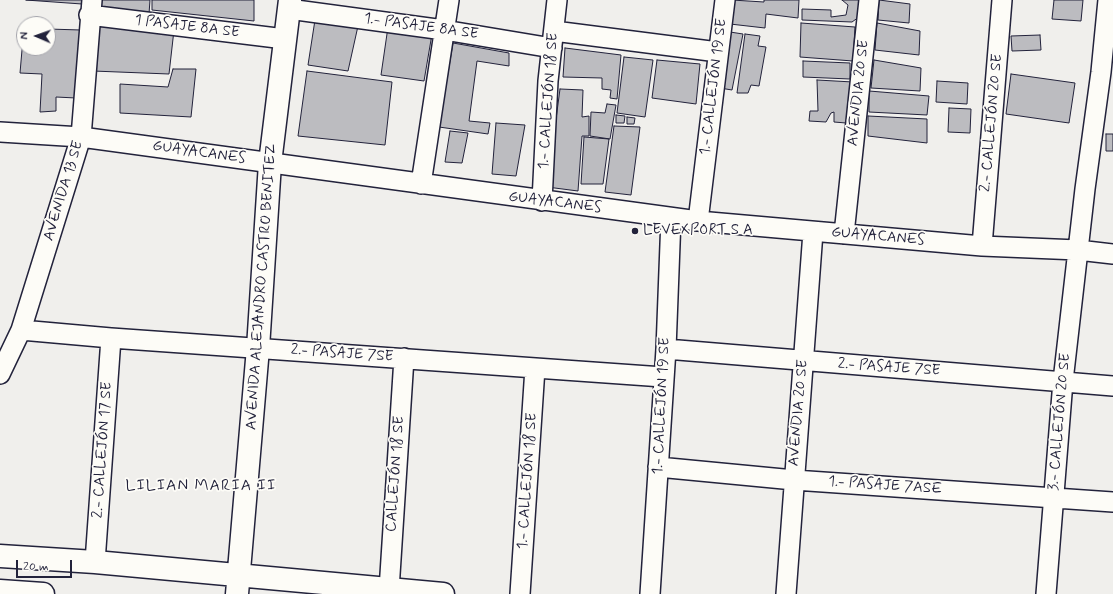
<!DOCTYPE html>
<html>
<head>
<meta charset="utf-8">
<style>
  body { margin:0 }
  #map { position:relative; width:1113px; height:594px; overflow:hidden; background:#f0efec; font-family:Mynerve,sans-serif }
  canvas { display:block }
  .north { position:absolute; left:16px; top:16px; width:40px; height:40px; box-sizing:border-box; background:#fdfcf7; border:1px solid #a5a5ac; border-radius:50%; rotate:272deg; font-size:11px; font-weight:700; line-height:16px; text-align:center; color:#22223b }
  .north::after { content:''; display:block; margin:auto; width:14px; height:18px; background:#22223b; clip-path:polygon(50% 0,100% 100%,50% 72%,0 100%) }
  .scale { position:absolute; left:16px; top:560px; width:56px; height:18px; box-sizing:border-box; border:2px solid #22223b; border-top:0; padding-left:5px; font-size:12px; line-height:14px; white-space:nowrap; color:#22223b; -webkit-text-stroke:3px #fdfcf7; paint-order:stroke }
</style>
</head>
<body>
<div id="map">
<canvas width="1113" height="594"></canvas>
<div class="north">N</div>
<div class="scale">20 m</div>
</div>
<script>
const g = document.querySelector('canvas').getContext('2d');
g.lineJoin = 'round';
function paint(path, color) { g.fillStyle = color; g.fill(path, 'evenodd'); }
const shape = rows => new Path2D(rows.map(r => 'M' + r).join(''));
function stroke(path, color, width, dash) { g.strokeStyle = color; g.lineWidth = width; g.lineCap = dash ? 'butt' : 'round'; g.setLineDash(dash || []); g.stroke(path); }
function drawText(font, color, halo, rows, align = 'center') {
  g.font = font + ' Mynerve,sans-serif'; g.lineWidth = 3.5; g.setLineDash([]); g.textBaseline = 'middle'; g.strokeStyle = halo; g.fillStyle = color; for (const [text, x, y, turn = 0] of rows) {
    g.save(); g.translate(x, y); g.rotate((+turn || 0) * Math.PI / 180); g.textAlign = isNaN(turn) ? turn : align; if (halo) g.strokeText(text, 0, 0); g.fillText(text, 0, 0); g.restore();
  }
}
const building = shape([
  [26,0,82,0,82,4,26,0],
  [92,0,150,0,149,14,91,9,92,0],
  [152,0,254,0,254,21,152,10,152,0],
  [732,0,764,2,764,0,799,0,798,18,766,14,765,28,730,24,732,0],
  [842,0,860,0,859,17,852,22,802,20,802,9,831,10,831,17,846,15,848,5,842,0],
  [879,0,910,4,909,23,878,20,879,0],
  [1054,0,1083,0,1081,21,1052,19,1054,0],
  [315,20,358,26,348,71,308,65,315,20],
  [801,23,855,27,853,61,800,57,801,23],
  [877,23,920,31,919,55,875,50,877,23],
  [96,24,174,30,169,74,93,71,96,24],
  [24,27,24,48,48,48,48,29,81,30,76,98,56,97,56,111,40,112,42,74,20,73,24,27],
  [388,27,432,34,424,81,381,75,388,27],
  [730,32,743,34,732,90,720,88,730,32],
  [745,34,760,36,758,46,766,47,759,86,751,85,748,93,737,93,745,34],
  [1040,35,1041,50,1012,51,1011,36,1040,35],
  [453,43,509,53,509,66,477,61,469,121,490,123,488,134,439,127,453,43],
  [565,48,621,55,617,99,610,98,611,90,602,89,602,78,563,77,565,48],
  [624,57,653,60,645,117,617,113,624,57],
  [657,60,700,64,696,104,652,98,657,60],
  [874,60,921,68,920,91,871,88,874,60],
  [803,61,850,63,850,79,803,77,803,61],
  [173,69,196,69,191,117,120,113,120,84,168,87,173,69],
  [307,71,392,82,385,145,298,136,307,71],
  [1011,74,1075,83,1069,123,1006,114,1011,74],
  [817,80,853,82,846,123,834,122,834,112,831,113,826,122,809,121,810,111,818,111,817,80],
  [937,81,968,83,967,104,936,102,937,81],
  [560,89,583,90,582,117,589,116,589,136,582,136,578,191,547,187,560,89],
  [869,91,929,96,927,115,869,112,869,91],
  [607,104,616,105,610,139,590,136,591,112,605,113,607,104],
  [949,108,971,109,970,133,948,132,949,108],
  [616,115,625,116,624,123,616,123,616,115],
  [868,116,927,119,927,143,868,136,868,116],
  [627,117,635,118,634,124,627,124,627,117],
  [496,123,525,125,516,176,492,174,496,123],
  [614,126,640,127,631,195,605,192,614,126],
  [450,131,468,133,462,163,445,162,450,131],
  [1106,134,1113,134,1113,151,1106,151,1106,134],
  [584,137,609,139,603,184,581,184,584,137]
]);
paint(building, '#bcbcc0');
stroke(building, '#22223b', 1);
const minor = shape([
  [289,9,444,30,552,48],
  [89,15,285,39],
  [554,31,718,52],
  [0,132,81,137,698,221,982,246,1078,250,1113,254],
  [421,184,449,0],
  [542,201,548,81,557,0],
  [698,221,725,0],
  [844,234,869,0],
  [982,246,1002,0],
  [21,330,111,338,663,377],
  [666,349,1113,386],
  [0,374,21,330,81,137,92,0],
  [658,467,794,480,1113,502],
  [95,562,111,338],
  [389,590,404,358],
  [520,594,535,368],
  [650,594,666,349,671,218],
  [786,594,813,232],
  [1046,594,1063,381,1085,189,1101,72,1108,0]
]);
const secondary = shape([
  [0,556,95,562,443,594],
  [0,591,43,594],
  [237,594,258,348,270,163,290,0]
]);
stroke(minor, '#22223b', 22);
stroke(secondary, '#22223b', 25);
stroke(minor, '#fdfcf7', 19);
stroke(secondary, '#fdfcf7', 22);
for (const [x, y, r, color] of [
  [635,231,4,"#22223b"]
]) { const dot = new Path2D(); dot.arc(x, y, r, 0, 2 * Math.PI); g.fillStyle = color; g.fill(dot); stroke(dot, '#fdfcf7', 1.5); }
drawText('15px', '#22223b', '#fdfcf7', [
  ["1 PASAJE 8A SE",187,27,7],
  ["1.- PASAJE 8A SE",421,27,8],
  ["1.- CALLEJÓN 19 SE",714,87,-83],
  ["AVENDIA 20 SE",859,93,-84],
  ["1.- CALLEJÓN 18 SE",549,101,-86],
  ["2.- CALLEJÓN 20 SE",992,123,-85],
  ["GUAYACANES",199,153,8],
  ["AVENIDA 13 SE",64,191,-73],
  ["GUAYACANES",555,203,7],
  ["GUAYACANES",878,237,5],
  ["AVENIDA ALEJANDRO CASTRO BENITEZ",262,287,-86],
  ["2.- PASAJE 7SE",342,354,4],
  ["2.- PASAJE 7SE",889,368,4],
  ["1.- CALLEJÓN 19 SE",662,406,-87],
  ["AVENDIA 20 SE",799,413,-85],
  ["3.- CALLEJÓN 20 SE",1060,422,-85],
  ["2.- CALLEJÓN 17 SE",103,450,-86],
  ["CALLEJÓN 18 SE",396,474,-86],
  ["1.- CALLEJÓN 18 SE",528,481,-86],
  ["1.- PASAJE 7ASE",885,486,4]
]);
drawText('15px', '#22223b', '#fdfcf7', [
  ["LEVEXPORT S A",643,231]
], 'left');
g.letterSpacing = '1px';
drawText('16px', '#22223b', '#fdfcf7', [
  ["LILIAN MARIA II",201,487]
]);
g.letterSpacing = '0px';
</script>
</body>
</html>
